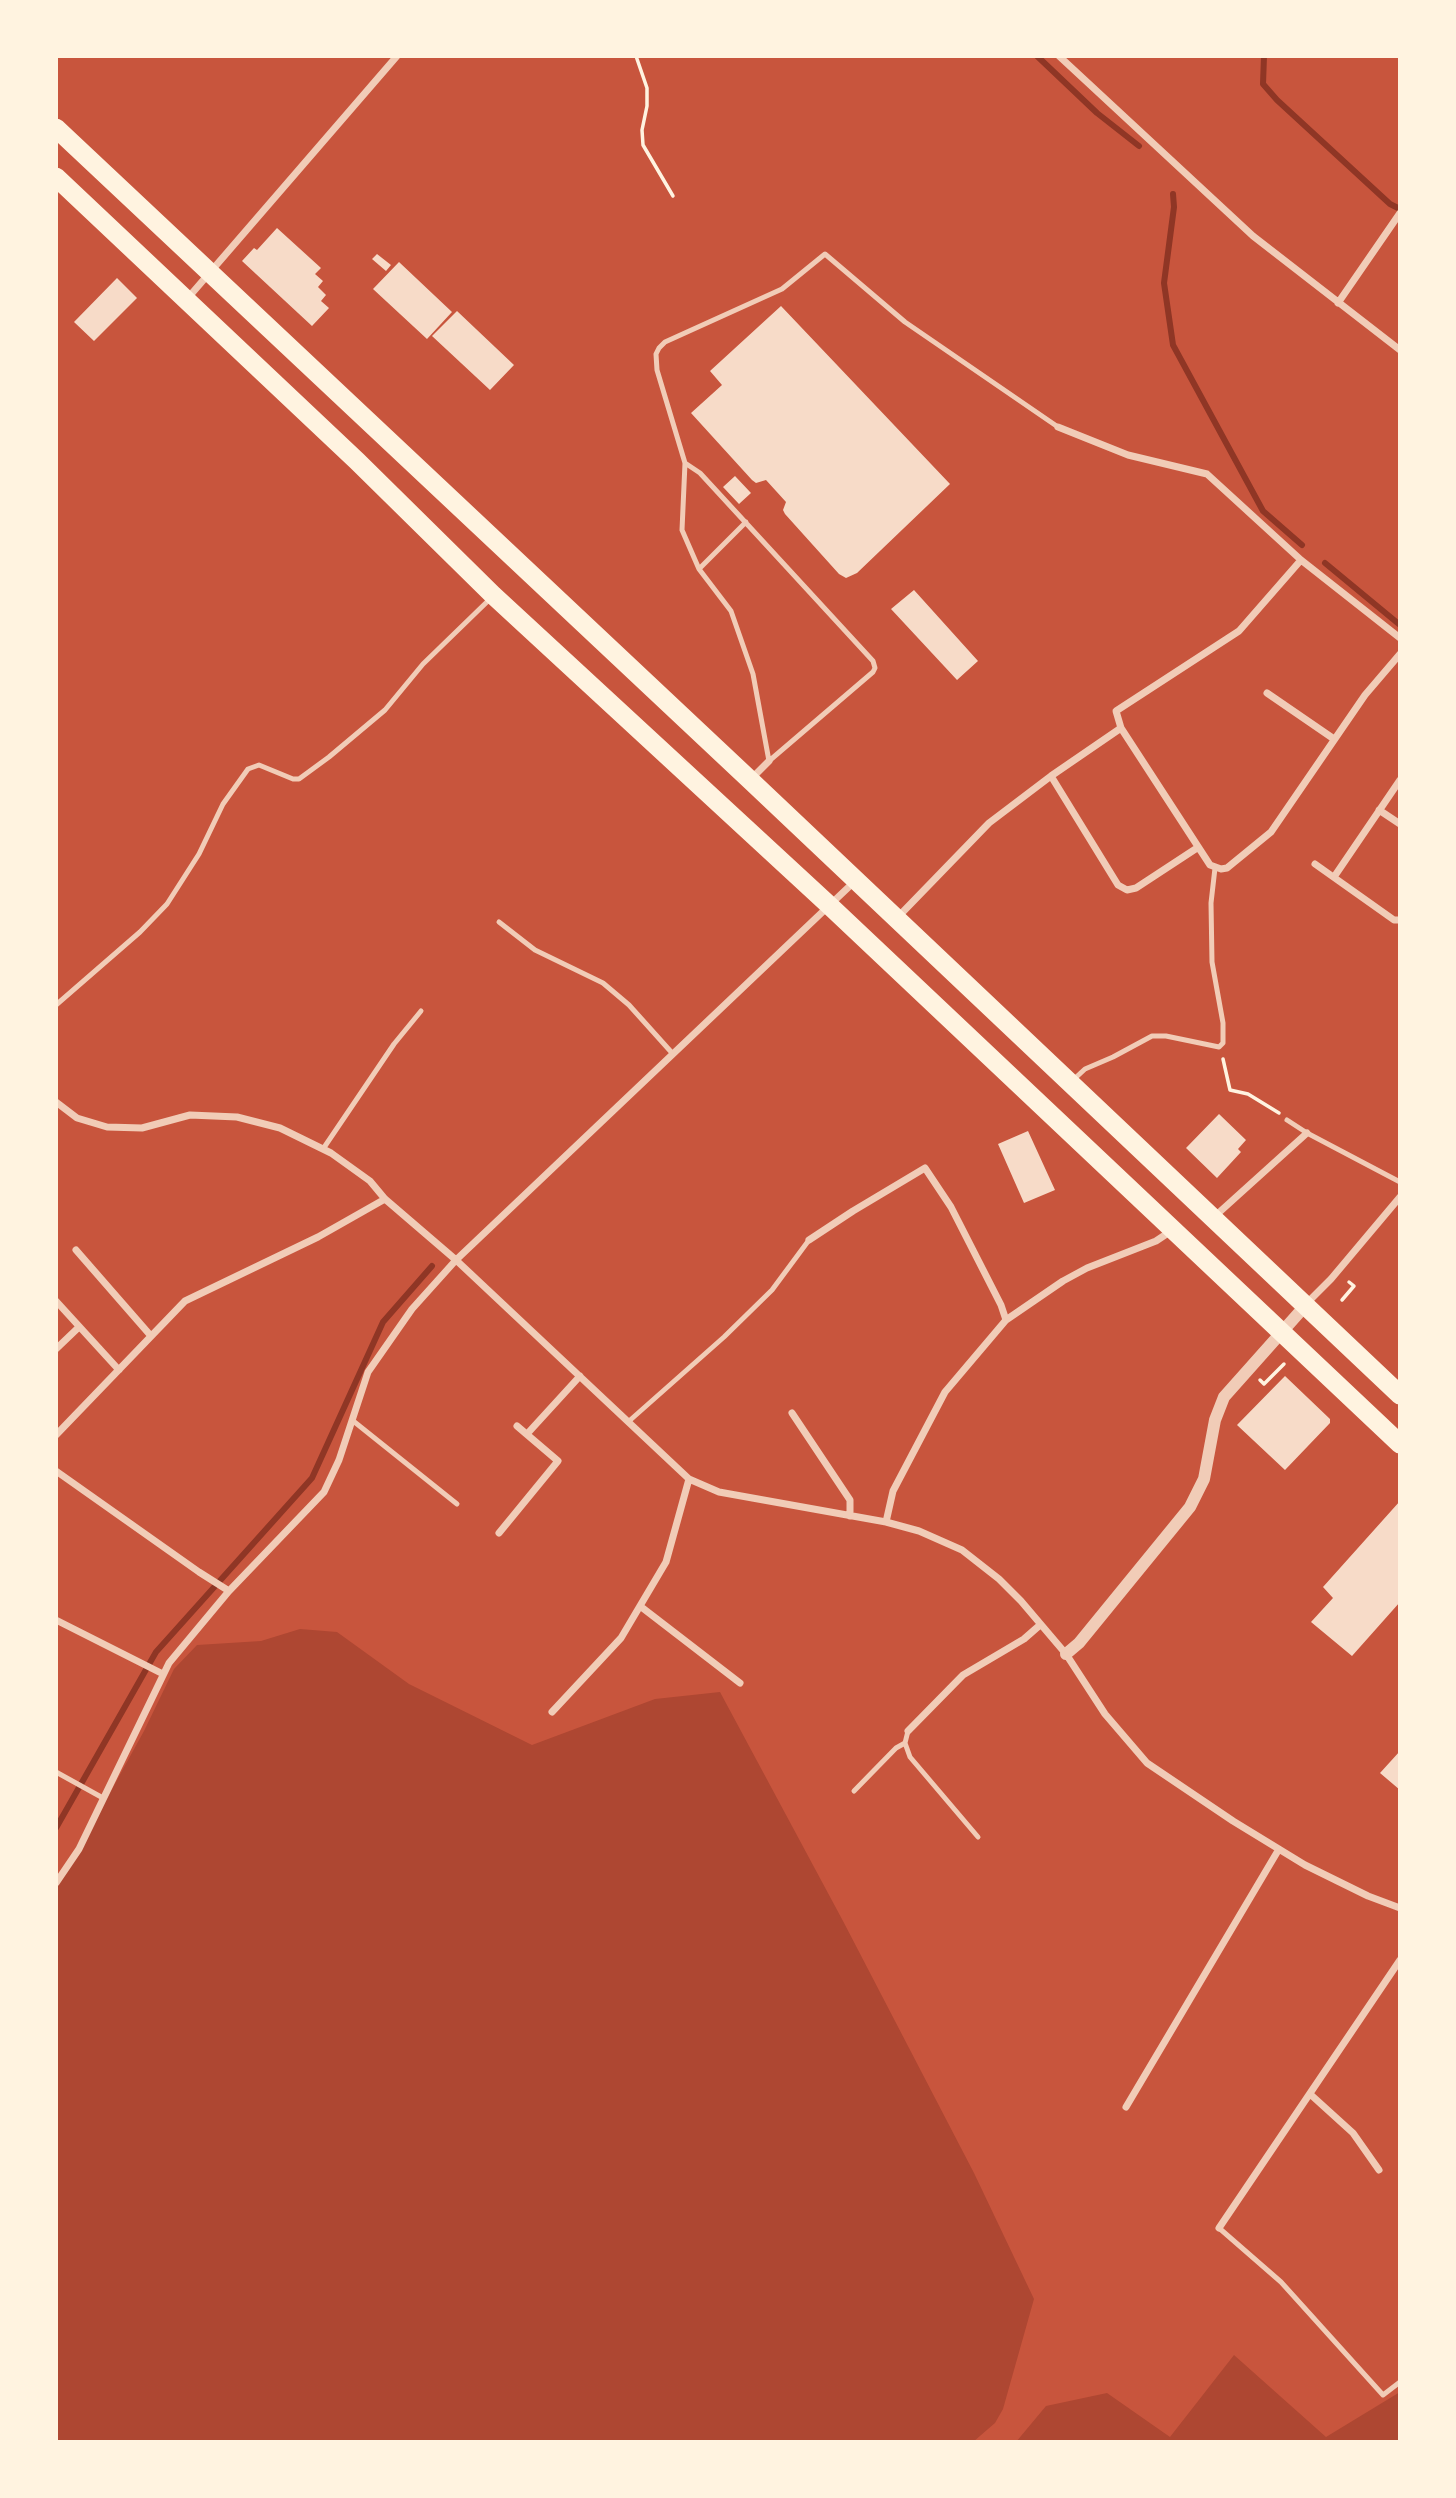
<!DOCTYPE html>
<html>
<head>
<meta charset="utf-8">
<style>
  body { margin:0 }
  #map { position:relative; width:1456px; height:2498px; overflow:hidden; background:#c8553d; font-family:"Asap Condensed",sans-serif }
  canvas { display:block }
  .frame { position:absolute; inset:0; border:58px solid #fff3e0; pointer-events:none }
</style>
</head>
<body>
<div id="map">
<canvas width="1456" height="2498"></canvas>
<div class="frame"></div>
</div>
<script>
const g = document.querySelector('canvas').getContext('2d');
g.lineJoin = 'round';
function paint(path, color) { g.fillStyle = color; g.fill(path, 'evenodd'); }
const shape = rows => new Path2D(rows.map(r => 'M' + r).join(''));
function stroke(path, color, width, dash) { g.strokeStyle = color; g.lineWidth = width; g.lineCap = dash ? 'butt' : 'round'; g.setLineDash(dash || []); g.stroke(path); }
paint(shape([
  [300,1629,337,1632,409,1684,532,1745,655,1699,720,1692,843,1921,974,2173,1034,2299,1003,2409,995,2423,973,2442,56,2442,56,1884,79,1849,144,1731,174,1669,197,1645,261,1641],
  [1234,2355,1326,2437,1400,2392,1400,2442,1016,2442,1046,2406,1107,2393,1170,2437]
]), '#ae4732');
stroke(shape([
  [1037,56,1097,113,1139,146],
  [1264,56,1263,84,1277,100,1390,204,1400,209],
  [1173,194,1174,207,1164,283,1173,345,1263,511,1302,545],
  [1325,563,1400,625],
  [56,1828,156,1652,312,1478,383,1322,432,1266]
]), '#8f3625', 6);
paint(shape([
  [277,228,321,268,315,274,323,281,318,287,326,295,321,301,329,308,312,326,242,261,254,248,257,250],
  [377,254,391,265,386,271,372,259],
  [399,262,452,312,427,339,373,289],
  [117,278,137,298,94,341,74,322],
  [781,306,950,484,857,573,846,578,839,574,785,514,783,510,786,502,766,480,756,483,752,480,691,413,722,385,710,371],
  [457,311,514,365,490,390,432,336],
  [735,476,751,493,739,504,723,487],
  [914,590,978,661,957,680,891,609],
  [1219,1114,1246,1140,1238,1149,1241,1152,1217,1178,1186,1148],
  [1028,1131,1055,1190,1024,1203,998,1144],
  [1285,1376,1330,1419,1330,1423,1285,1470,1237,1425],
  [1400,1501,1400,1602,1352,1656,1311,1622,1333,1598,1323,1587],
  [1400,1751,1400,1790,1380,1773]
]), '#f7dbc8');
stroke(shape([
  [636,56,647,88,647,106,642,130,643,145,673,196],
  [1223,1059,1230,1090,1248,1094,1279,1113],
  [1342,1300,1354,1286,1349,1282],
  [1260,1380,1264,1384,1284,1364]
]), '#fff3e0', 3.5);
stroke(shape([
  [685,463,700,473,873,661,875,668,873,672,769,761],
  [699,569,746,522],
  [769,761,753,674,731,611,699,569,682,530,685,463,657,370,656,354,659,348,665,342,782,289,825,254,905,322,1058,427],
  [499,922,535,950,603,983,629,1005,673,1054],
  [56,1005,140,932,167,904,199,854,223,804,248,769,259,765,293,779,299,779,329,757,385,710,423,664,491,598],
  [1072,1081,1085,1069,1113,1057,1152,1036,1166,1036,1219,1047,1223,1043,1223,1023,1212,962,1211,903,1215,868],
  [1287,1120,1307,1133,1400,1182],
  [323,1149,394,1044,421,1011],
  [352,1420,457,1504],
  [628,1422,724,1337,772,1290,809,1240],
  [908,1731,905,1743,910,1757,978,1837],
  [56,1772,103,1798],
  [854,1791,896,1748,905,1743],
  [1219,2228,1281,2282,1383,2395,1400,2382]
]), '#f1ccb7', 5);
stroke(shape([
  [1059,56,1253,236,1400,350],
  [187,299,397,56],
  [1338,303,1400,213],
  [1058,427,1128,455,1207,474,1301,560,1400,638],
  [1301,560,1239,631,1116,711,1121,728,1210,865,1221,869,1227,868,1271,832,1365,695,1400,654],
  [1267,693,1334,739],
  [1051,776,1118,885,1127,890,1136,888,1197,848],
  [752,778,769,761],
  [1379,810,1400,824],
  [1315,864,1394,920,1400,920],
  [1334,877,1400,780],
  [897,918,989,823,1051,776,1121,728],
  [56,1102,77,1118,107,1127,142,1128,190,1115,237,1117,280,1128,331,1153,370,1181,385,1199,456,1260,689,1479,719,1492,886,1522,919,1531,962,1550,999,1579,1021,1601,1066,1654,1105,1714,1147,1763,1233,1821,1305,1865,1368,1896,1400,1908],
  [1214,1217,1307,1133],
  [809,1240,853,1211,925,1168,951,1207,1001,1305,1006,1320],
  [76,1250,151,1336],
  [56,1301,119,1370],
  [1305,1305,1331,1279,1400,1197],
  [56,1349,79,1327],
  [792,1413,850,1500,850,1516],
  [527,1434,580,1376],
  [56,1435,185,1301,318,1237,385,1199],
  [56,1471,199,1572,229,1591],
  [886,1522,893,1491,945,1392,1006,1320,1063,1281,1087,1268,1156,1241,1171,1231],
  [499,1533,558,1461,517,1426],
  [640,1606,740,1683],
  [56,1620,163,1674],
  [552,1712,621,1638,666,1562,689,1479],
  [908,1731,963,1675,1024,1639,1040,1625],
  [56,1883,79,1849,169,1663,229,1591,324,1492,339,1460,368,1372,412,1309,456,1260,854,882],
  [1310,2094,1353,2133,1379,2170],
  [1126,2107,1279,1849],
  [1219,2228,1400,1960]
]), '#f1ccb7', 7);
stroke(shape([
  [1066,1654,1079,1643,1190,1507,1204,1479,1215,1420,1224,1397,1305,1306]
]), '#f1ccb7', 12);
stroke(shape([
  [56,128,750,780,1400,1395],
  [56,177,357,461,493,595,830,906,1400,1444]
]), '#fff3e0', 19);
</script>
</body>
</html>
